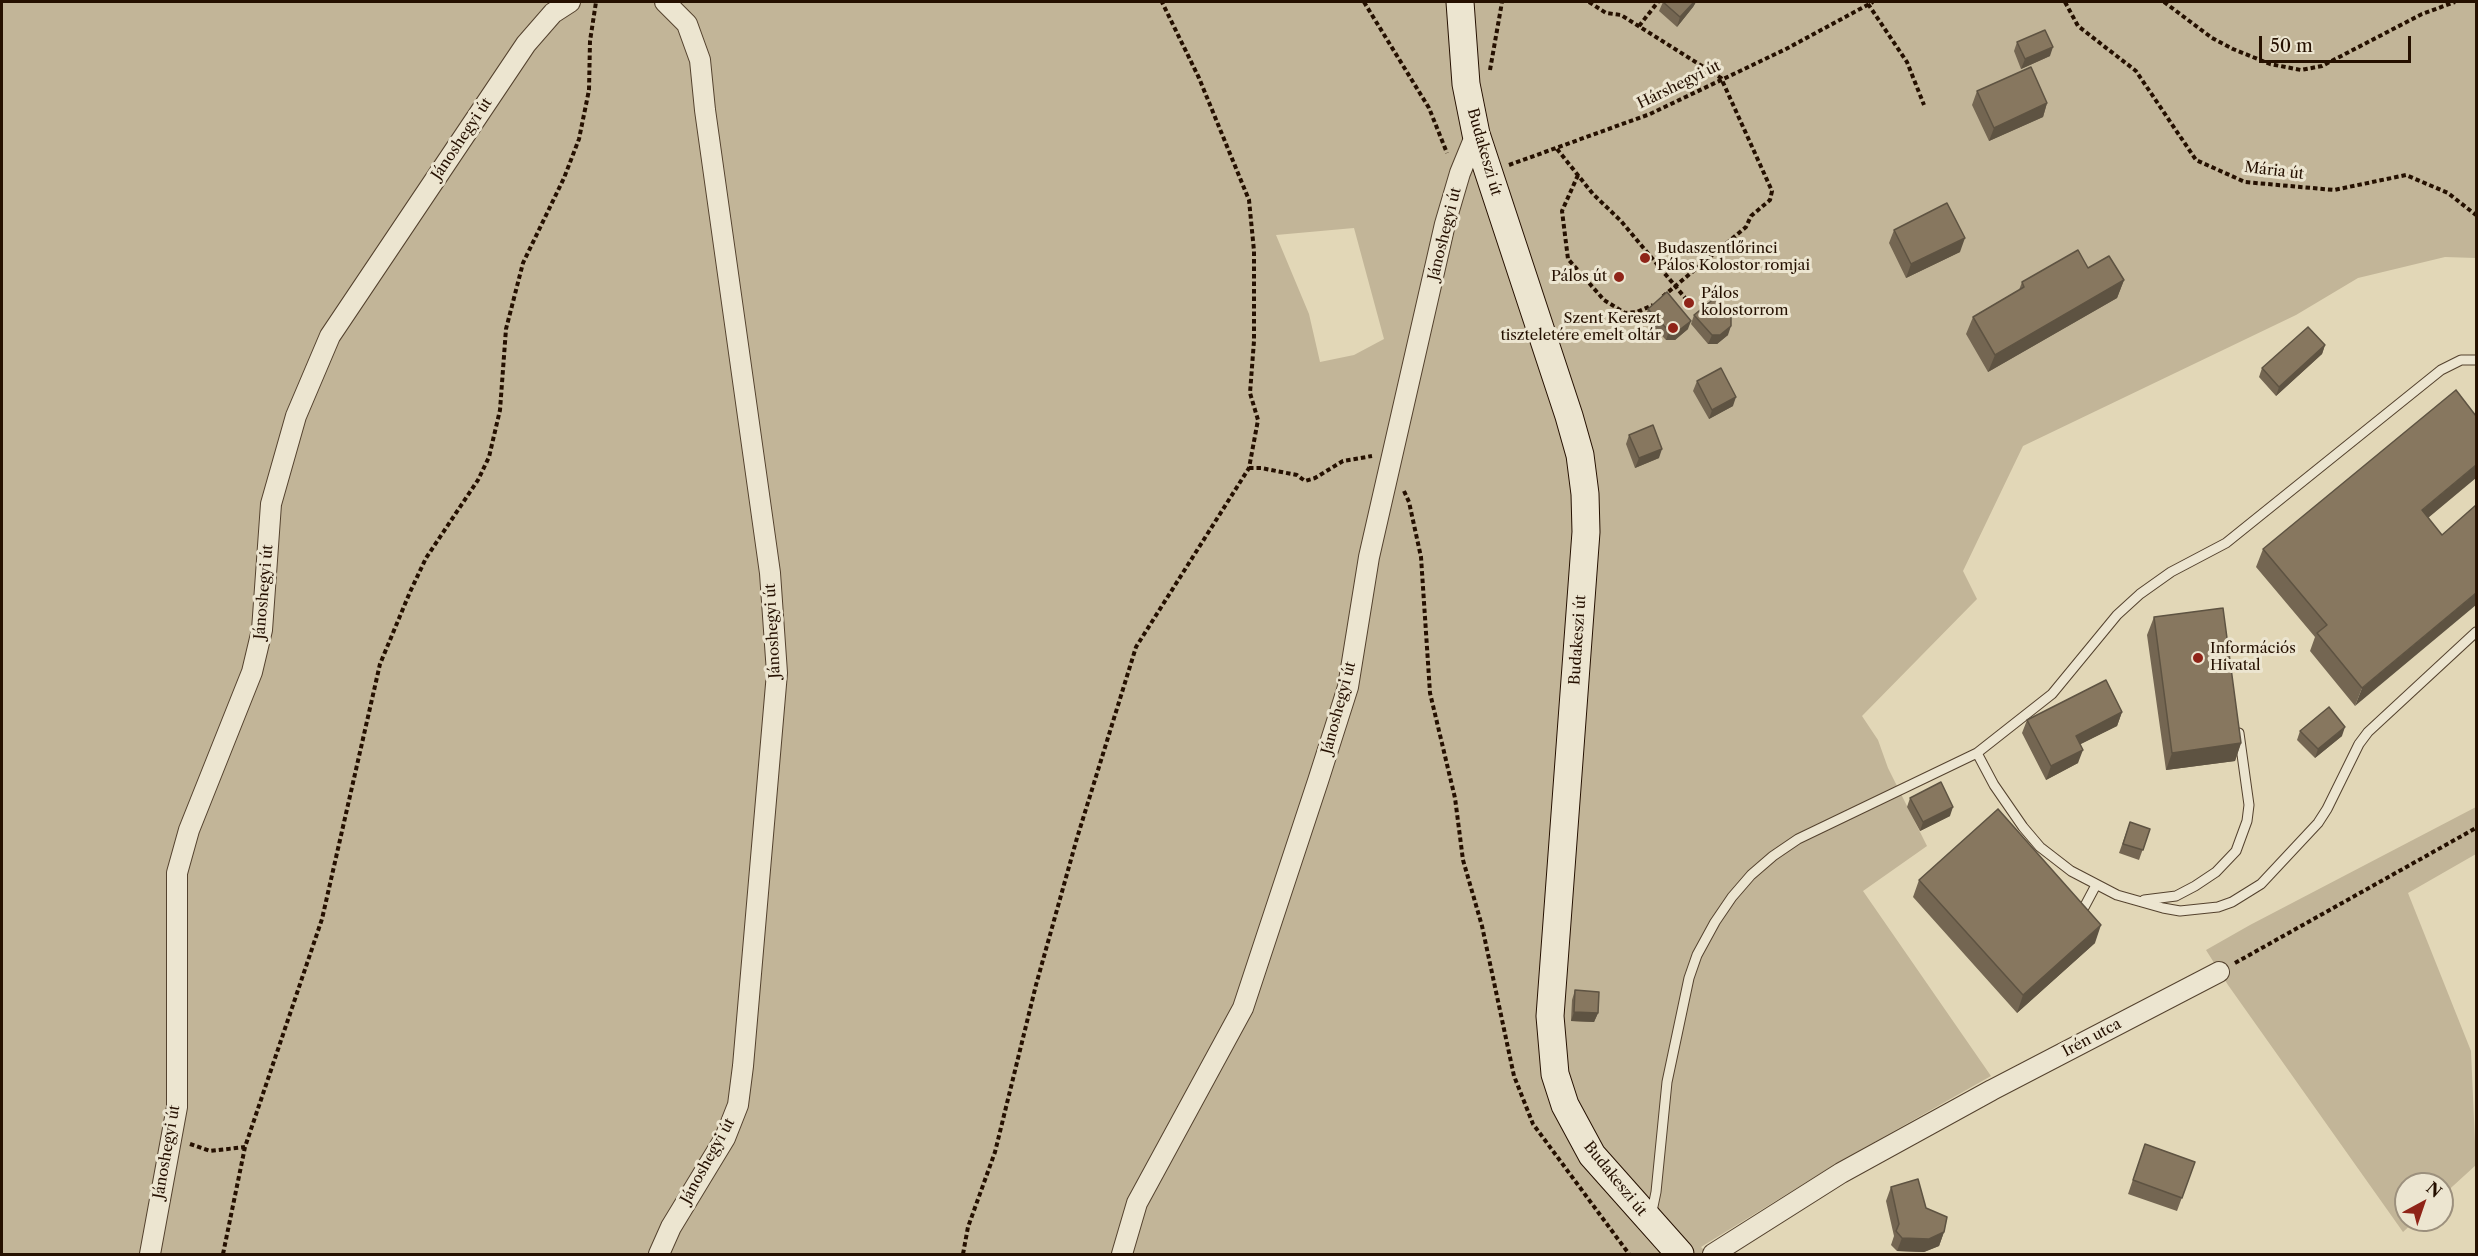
<!DOCTYPE html>
<html>
<head>
<meta charset="utf-8">
<style>
  body { margin:0 }
  #map { position:relative; width:2478px; height:1256px; overflow:hidden; background:#e2d7b7; font-family:"Libre Caslon Text",serif }
  canvas { display:block }
  .frame { position:absolute; inset:0; border:3px solid #251000; pointer-events:none }
  .north { position:absolute; left:2394px; top:1172px; width:60px; height:60px; box-sizing:border-box; background:#ece5d0; border:2px solid #9c907d; border-radius:50%; rotate:40deg; font-size:16px; font-weight:700; line-height:24px; text-align:center; color:#251000 }
  .north::after { content:''; display:block; margin:auto; width:21px; height:27px; background:#8f2418; clip-path:polygon(50% 0,100% 100%,50% 72%,0 100%) }
  .scale { position:absolute; left:2259px; top:36px; width:152px; height:27px; box-sizing:border-box; border:3px solid #251000; border-top:0; padding-left:8px; font-size:18px; line-height:21px; white-space:nowrap; color:#251000; -webkit-text-stroke:4px #ece5d0; paint-order:stroke }
</style>
</head>
<body>
<div id="map">
<canvas width="2478" height="1256"></canvas>
<div class="frame"></div>
<div class="north">N</div>
<div class="scale">50 m</div>
</div>
<script>
const g = document.querySelector('canvas').getContext('2d');
g.lineJoin = 'round';
function paint(path, color) { g.fillStyle = color; g.fill(path, 'evenodd'); }
const shape = rows => new Path2D(rows.map(r => 'M' + r).join(''));
function stroke(path, color, width, dash) { g.strokeStyle = color; g.lineWidth = width; g.lineCap = dash ? 'butt' : 'round'; g.setLineDash(dash || []); g.stroke(path); }
function drawText(font, color, halo, rows, align = 'center') {
  g.font = font + ' "Libre Caslon Text",serif'; g.lineWidth = 6; g.setLineDash([]); g.textBaseline = 'middle'; g.strokeStyle = halo; g.fillStyle = color; for (const [text, x, y, turn = 0] of rows) {
    g.save(); g.translate(x, y); g.rotate((+turn || 0) * Math.PI / 180); g.textAlign = isNaN(turn) ? turn : align; if (halo) g.strokeText(text, 0, 0); g.fillText(text, 0, 0); g.restore();
  }
}
paint(shape([
  [2,2,2476,2,2476,258,2445,257,2358,278,2296,315,2023,446,1963,571,1977,599,1862,716,1878,740,1888,768,1927,846,1863,891,1991,1076,1834,1165,1701,1247,1708,1254,2,1254],
  [1354,228,1384,339,1354,355,1320,362,1309,314,1276,235],
  [2476,807,2476,854,2408,893,2471,1051,2476,1165,2442,1196,2442,1184,2406,1184,2406,1220,2416,1220,2403,1232,2228,985,2206,950,2250,925]
]), '#c2b598');
const lane = shape([
  [1977,753,1994,785,2023,827,2040,847,2071,871,2117,895,2163,908,2180,911,2218,907,2232,902,2261,884,2318,823,2327,809,2359,744,2368,732,2476,632],
  [2144,900,2176,896,2195,886,2216,872,2236,851,2247,821,2249,805,2239,733],
  [2079,917,2096,885],
  [1651,1216,1656,1192,1667,1082,1689,978,1697,955,1715,922,1732,897,1751,875,1773,856,1798,839,1977,753,2052,694,2117,615,2140,594,2171,572,2226,543,2441,370,2461,360,2476,360]
]);
const street = shape([
  [150,1254,177,1107,177,873,189,830,252,672,262,630,271,504,296,416,330,336,526,44,553,13,570,2],
  [659,1254,671,1227,725,1138,738,1105,743,1066,777,673,770,573,705,110,700,60,687,24,665,2],
  [1122,1254,1137,1203,1243,1008,1318,781,1348,687,1369,557,1445,224,1460,173,1476,134],
  [1713,1254,1841,1173,1992,1090,2219,972]
]);
const secondary = shape([
  [1460,2,1466,84,1476,134,1569,416,1580,455,1585,494,1586,532,1550,1016,1555,1074,1565,1105,1592,1155,1680,1254]
]);
stroke(lane, '#54422e', 11);
stroke(street, '#54422e', 22);
stroke(secondary, '#251000', 29);
stroke(shape([
  [1364,2,1429,108,1447,153],
  [1589,2,1606,13,1621,15,1721,78,1772,191,1770,200,1751,216,1746,227,1661,298],
  [2065,2,2078,26,2136,71,2196,160,2245,182,2334,190,2406,175,2448,193,2476,215],
  [2164,2,2212,38,2233,49,2270,64,2301,70,2322,66,2422,14,2455,2],
  [1868,4,1907,62,1924,105],
  [1639,26,1658,2],
  [1490,70,1502,2],
  [1557,149,1593,194,1621,221,1686,299],
  [1509,165,1650,114,1786,49,1873,2],
  [1578,175,1562,211,1568,259,1604,300,1625,313,1637,312,1653,305],
  [1249,468,1261,468,1297,475,1305,481,1315,478,1343,461,1372,456],
  [1404,491,1409,502,1421,557,1430,693,1455,798,1463,860,1482,926,1514,1076,1533,1124,1629,1254],
  [2235,963,2476,828],
  [190,1144,210,1151,245,1147],
  [223,1254,245,1147,322,919,380,664,410,592,426,558,478,480,489,457,500,410,506,329,523,263,564,178,579,139,589,90,590,41,596,2],
  [963,1254,968,1227,995,1152,1036,985,1077,838,1136,647,1249,468,1258,420,1250,393,1254,341,1254,251,1249,200,1199,78,1162,2]
]), '#251000', 4, [4.5, 3]);
stroke(lane, '#ece5d0', 9);
stroke(street, '#ece5d0', 20);
stroke(secondary, '#ece5d0', 27);
paint(shape([
  [1663,2,1696,2,1693,7,1677,27,1659,11],
  [2017,42,2050,56,2021,69,2014,51],
  [1977,91,2047,103,2043,117,1989,141,1972,105],
  [1894,230,1960,252,1906,278,1889,243],
  [2088,268,2124,280,2117,298,1988,372,1966,334,1973,317,2019,290,2022,282],
  [1648,309,1688,329,1675,340,1666,340,1645,318],
  [1694,315,1728,335,1717,344,1708,344,1691,324],
  [2325,345,2322,354,2276,396,2259,377,2262,368],
  [1697,381,1733,406,1709,419,1693,391],
  [1629,435,1659,458,1635,468,1626,444],
  [2428,518,2355,706,2310,651,2315,637,2256,567,2263,549],
  [2154,617,2241,743,2235,761,2166,770,2147,635],
  [2122,712,2117,726,2080,744,2078,763,2046,780,2022,733,2027,720],
  [2300,731,2342,736,2315,758,2297,740],
  [1910,798,1950,816,1920,831,1907,807],
  [2130,822,2150,829,2139,860,2119,853],
  [1919,880,2095,943,2017,1013,1913,897],
  [1575,990,1598,1013,1594,1022,1571,1021,1572,1000],
  [2145,1144,2195,1162,2177,1211,2128,1194],
  [1891,1187,1926,1208,1944,1232,1939,1246,1924,1252,1897,1251,1891,1245,1894,1236,1886,1201]
]), '#746652');
paint(shape([
  [1694,2,1696,2,1693,7,1677,27,1680,17],
  [2053,47,2050,56,2021,69,2025,59],
  [2047,103,2043,117,1989,141,1994,128],
  [1965,238,1960,252,1906,278,1911,264],
  [2124,280,2117,298,1988,372,1995,355],
  [1691,321,1688,329,1675,340,1666,340,1669,331],
  [1731,326,1728,335,1717,344,1708,344,1712,335],
  [2325,345,2322,354,2276,396,2279,387],
  [1736,397,1733,406,1709,419,1712,410],
  [1662,449,1659,458,1635,468,1639,458],
  [2476,465,2476,478,2416,528,2422,510],
  [2476,593,2476,605,2355,706,2362,688],
  [2122,712,2117,726,2071,749,2076,736],
  [2345,727,2342,736,2315,758,2318,749],
  [2241,743,2235,761,2166,770,2172,753],
  [2083,750,2078,763,2046,780,2051,766],
  [1953,807,1950,816,1920,831,1923,822],
  [2101,925,2095,943,2017,1013,2023,995],
  [1574,1012,1598,1013,1594,1022,1571,1021],
  [1944,1232,1939,1246,1924,1252,1897,1251,1902,1238]
]), '#5e5342');
const building = shape([
  [1663,2,1694,2,1680,17,1663,2],
  [2045,30,2053,47,2025,59,2017,42,2045,30],
  [2031,67,2047,103,1994,128,1977,91,2031,67],
  [1947,203,1965,238,1911,264,1894,230,1947,203],
  [2078,250,2088,268,2109,256,2124,280,1995,355,1973,317,2024,287,2022,282,2078,250],
  [1667,292,1691,321,1678,331,1669,331,1648,309,1667,292],
  [1716,297,1731,317,1731,326,1720,335,1712,335,1694,315,1716,297],
  [2308,327,2325,345,2279,387,2262,368,2308,327],
  [1721,368,1736,397,1712,410,1697,381,1721,368],
  [2456,390,2476,416,2476,465,2422,510,2442,535,2476,505,2476,593,2362,688,2317,633,2327,625,2263,549,2456,390],
  [1653,425,1662,449,1639,458,1629,435,1653,425],
  [2223,608,2241,743,2172,753,2154,617,2223,608],
  [2106,680,2122,712,2076,736,2083,750,2051,766,2027,720,2106,680],
  [2329,707,2345,727,2318,749,2300,731,2329,707],
  [1941,782,1953,807,1923,822,1910,798,1941,782],
  [1998,809,2101,925,2023,995,1919,880,1998,809],
  [2130,822,2150,829,2143,850,2123,844,2130,822],
  [1575,990,1599,992,1598,1013,1574,1012,1575,990],
  [2145,1144,2195,1162,2182,1198,2133,1180,2145,1144],
  [1918,1179,1926,1208,1947,1217,1944,1232,1929,1239,1902,1238,1896,1231,1899,1224,1891,1187,1918,1179]
]);
paint(building, '#87775f');
stroke(building, '#5e5342', 1.5);
for (const [x, y, r, color] of [
  [1645,258,6,"#8f2418"],
  [1619,277,6,"#8f2418"],
  [1689,303,6,"#8f2418"],
  [1673,328,6,"#8f2418"],
  [2198,658,6,"#8f2418"]
]) { const dot = new Path2D(); dot.arc(x, y, r, 0, 2 * Math.PI); g.fillStyle = color; g.fill(dot); stroke(dot, '#ece5d0', 2); }
drawText('15px', '#251000', '#ece5d0', [
  ["Hárshegyi út",1679,85,-26],
  ["Jánoshegyi út",462,139,-56],
  ["Budakeszi út",1484,152,74],
  ["Mária út",2274,171,7],
  ["Jánoshegyi út",1445,234,-76],
  ["Jánoshegyi út",264,592,-85],
  ["Jánoshegyi út",773,631,-93],
  ["Budakeszi út",1578,640,-86],
  ["Jánoshegyi út",1339,708,-75],
  ["Irén utca",2092,1038,-28],
  ["Jánoshegyi út",167,1152,-80],
  ["Jánoshegyi út",708,1161,-61],
  ["Budakeszi út",1615,1179,51]
]);
drawText('15px', '#251000', '#ece5d0', [
  ["Budaszentlőrinci",1657,249],
  ["Pálos Kolostor romjai",1657,266],
  ["Pálos út",1607,277,"right"],
  ["Pálos",1701,294],
  ["kolostorrom",1701,311],
  ["Szent Kereszt",1661,319,"right"],
  ["tiszteletére emelt oltár",1661,336,"right"],
  ["Információs",2210,649],
  ["Hivatal",2210,666]
], 'left');
</script>
</body>
</html>
